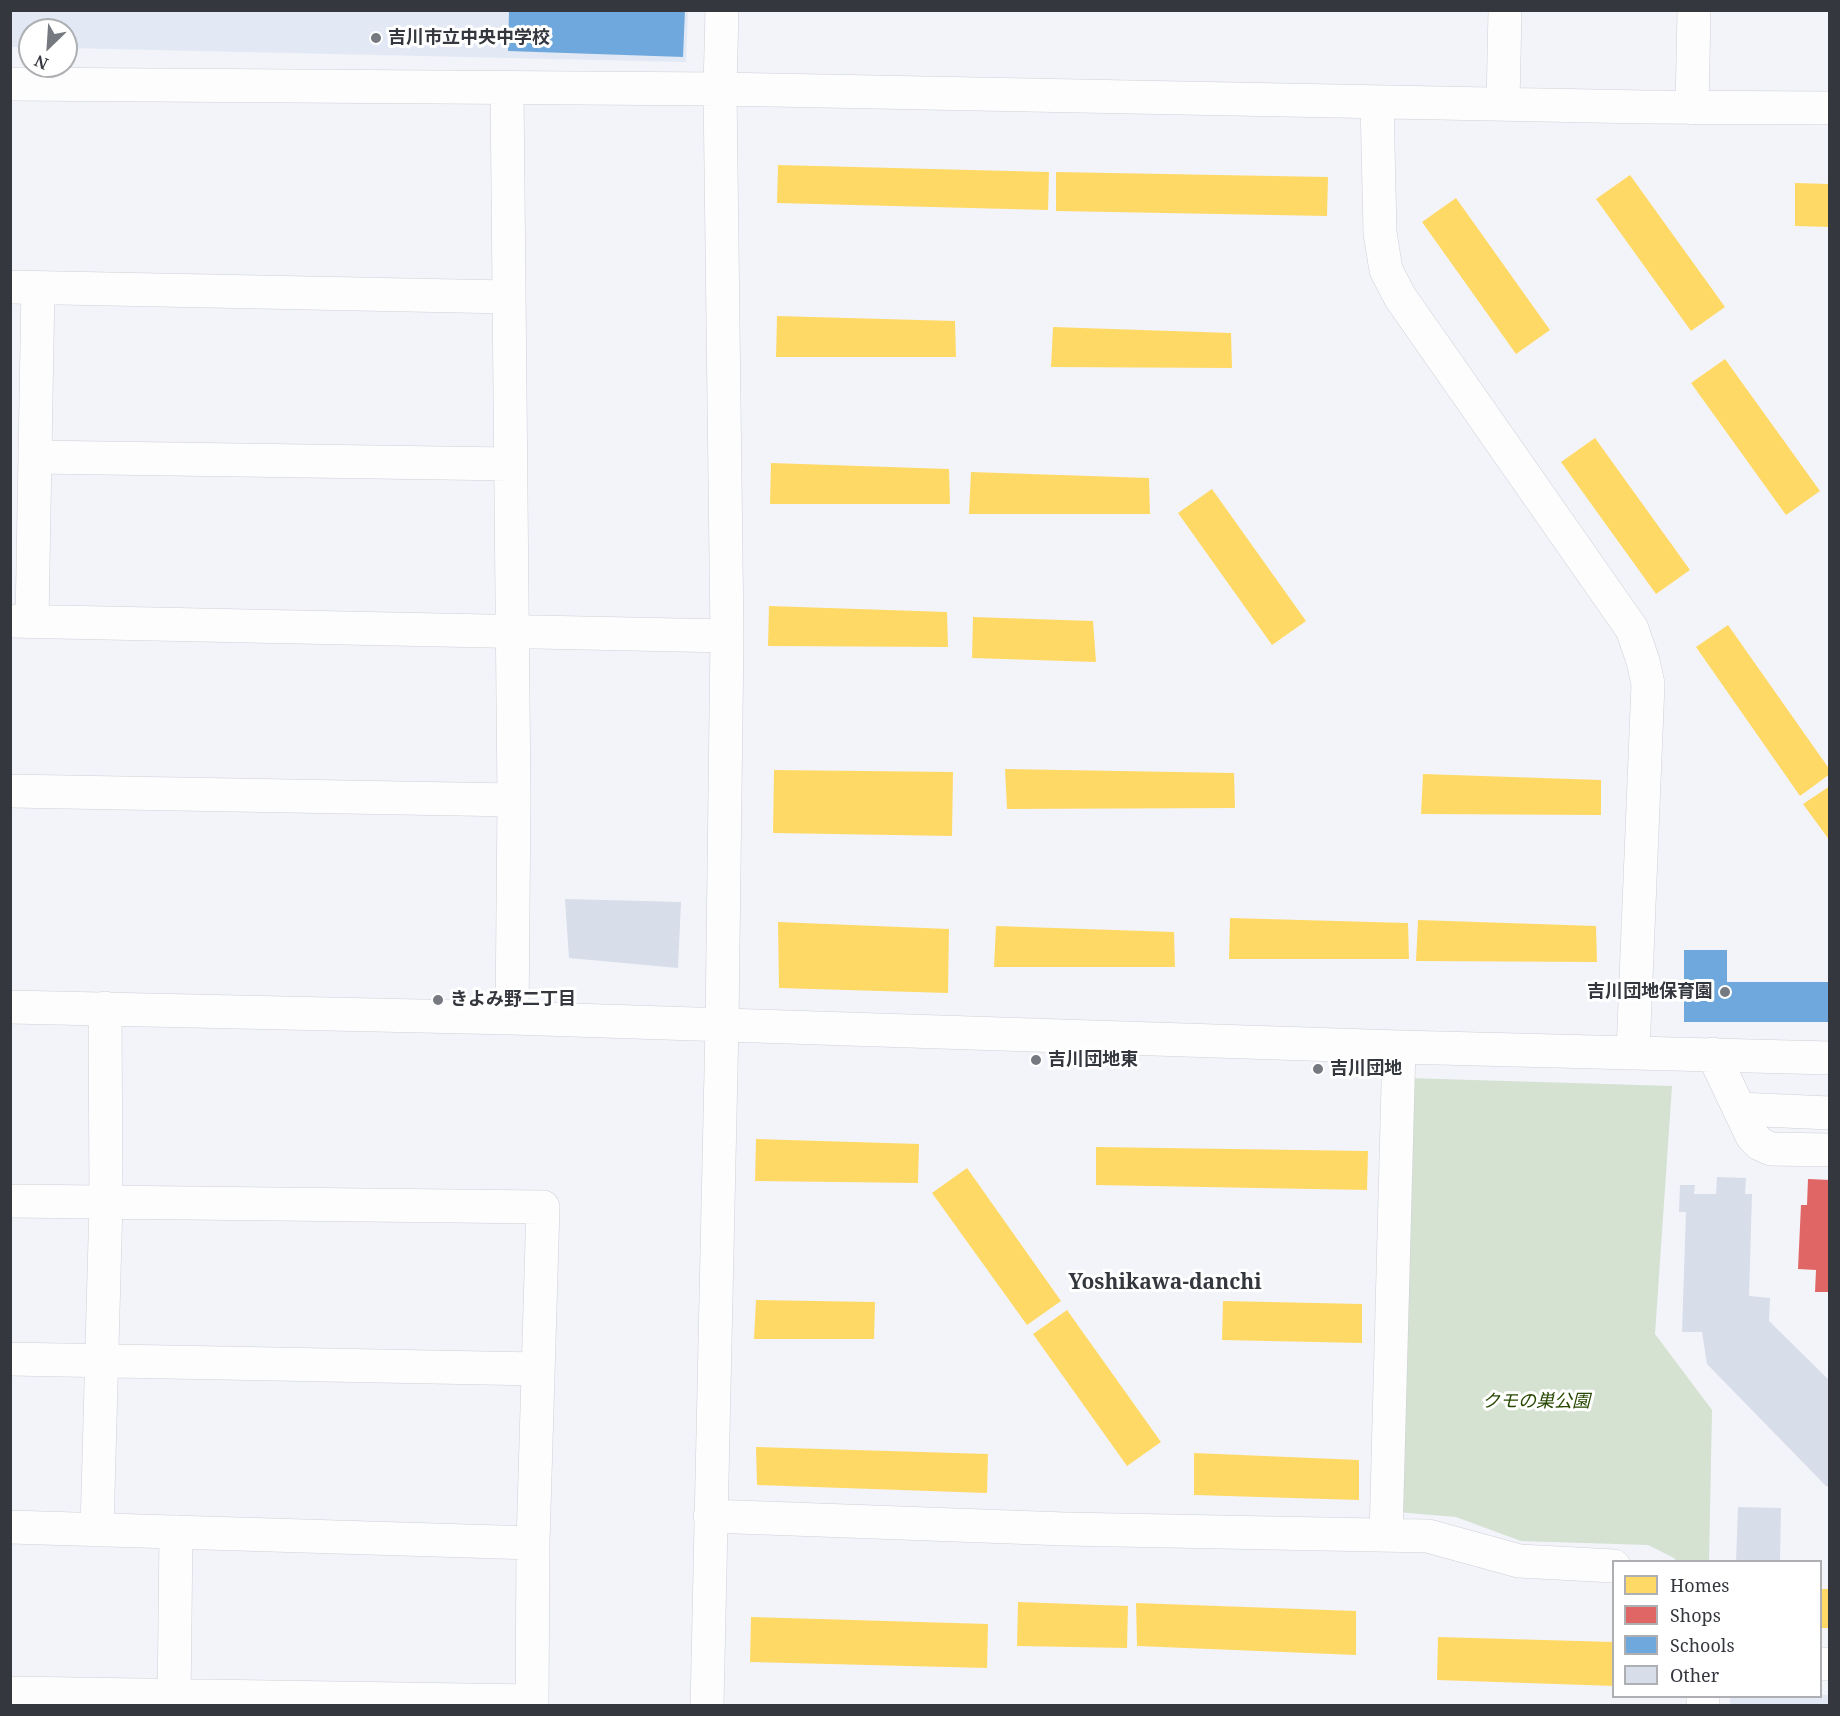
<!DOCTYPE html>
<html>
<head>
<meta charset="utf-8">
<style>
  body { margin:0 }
  #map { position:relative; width:1840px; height:1716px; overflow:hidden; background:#f2f4fa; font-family:"Noto Serif",serif }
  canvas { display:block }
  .frame { position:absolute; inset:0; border:12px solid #34373e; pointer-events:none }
  .legend { position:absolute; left:1612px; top:1560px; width:210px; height:138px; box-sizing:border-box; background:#fff; border:2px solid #aeafb2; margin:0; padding:8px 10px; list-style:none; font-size:18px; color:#34373e }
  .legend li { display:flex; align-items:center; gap:12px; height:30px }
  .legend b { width:30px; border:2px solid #aeafb2 }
  .north { position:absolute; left:18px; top:18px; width:60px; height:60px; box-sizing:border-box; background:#fff; border:2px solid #aeafb2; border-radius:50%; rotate:205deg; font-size:16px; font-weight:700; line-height:24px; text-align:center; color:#34373e }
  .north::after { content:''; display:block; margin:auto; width:21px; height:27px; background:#767980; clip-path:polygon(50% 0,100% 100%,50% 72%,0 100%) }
</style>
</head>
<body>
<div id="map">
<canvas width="1840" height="1716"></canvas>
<div class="frame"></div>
<ul class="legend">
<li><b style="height:16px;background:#ffd966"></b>Homes</li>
<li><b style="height:16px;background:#e06666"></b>Shops</li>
<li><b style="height:16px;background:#6fa8dc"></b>Schools</li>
<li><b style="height:16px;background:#d7dde9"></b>Other</li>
</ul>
<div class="north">N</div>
</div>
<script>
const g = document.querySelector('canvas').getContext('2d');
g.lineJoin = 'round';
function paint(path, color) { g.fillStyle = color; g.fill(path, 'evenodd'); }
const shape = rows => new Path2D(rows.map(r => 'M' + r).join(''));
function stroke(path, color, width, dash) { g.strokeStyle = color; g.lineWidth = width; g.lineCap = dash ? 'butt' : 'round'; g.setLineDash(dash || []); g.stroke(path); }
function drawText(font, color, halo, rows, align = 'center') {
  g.font = font + ' "Noto Serif","Noto Sans JP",serif'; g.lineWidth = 6; g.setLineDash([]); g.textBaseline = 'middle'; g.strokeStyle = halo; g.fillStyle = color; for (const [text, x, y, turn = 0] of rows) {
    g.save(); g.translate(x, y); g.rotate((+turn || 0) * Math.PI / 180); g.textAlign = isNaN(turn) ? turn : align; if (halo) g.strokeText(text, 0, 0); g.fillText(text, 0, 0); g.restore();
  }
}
paint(shape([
  [11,11,688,11,686,62,66,48,66,30,30,30,30,47,11,47],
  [1821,1695,1829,1695,1829,1705,1730,1705,1730,1697,1820,1696]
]), '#e2e9f5');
paint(shape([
  [1407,1078,1672,1086,1655,1334,1712,1410,1709,1561,1676,1561,1674,1558,1648,1545,1521,1541,1456,1517,1397,1512]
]), '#d5e1d1');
paint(shape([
  [778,165,1049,172,1048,210,777,203],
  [1056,172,1328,177,1327,216,1056,211],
  [1630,175,1725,307,1691,331,1596,199],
  [1795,183,1830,184,1830,227,1795,226],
  [1456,198,1550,330,1516,354,1422,222],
  [777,316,955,321,956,357,776,357],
  [1053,327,1231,333,1232,368,1051,367],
  [1725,359,1820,491,1786,515,1691,383],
  [1595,438,1690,570,1656,594,1561,462],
  [771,463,949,469,950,504,770,504],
  [971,472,1149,478,1150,514,969,514],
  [1212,489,1306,621,1272,645,1178,513],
  [769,606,947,612,948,647,768,646],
  [973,617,1093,621,1096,662,972,658],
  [1728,625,1830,770,1830,774,1800,796,1696,647],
  [1005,769,1234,773,1235,808,1007,809],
  [774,770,953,772,952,836,773,833],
  [1423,774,1601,780,1601,815,1421,814],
  [1830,786,1830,841,1803,804],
  [1230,918,1408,923,1409,959,1229,959],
  [1418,920,1596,926,1597,962,1416,961],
  [778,922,949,929,948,993,779,988],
  [996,926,1174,932,1175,967,994,967],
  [756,1139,919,1144,918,1183,755,1181],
  [1096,1147,1368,1151,1367,1190,1096,1185],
  [967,1168,1061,1301,1027,1325,932,1193],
  [756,1300,875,1302,874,1339,754,1339],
  [1223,1301,1362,1304,1362,1343,1222,1340],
  [1067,1310,1161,1442,1127,1466,1033,1334],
  [756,1447,988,1454,987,1493,757,1485],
  [1194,1453,1359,1460,1359,1500,1194,1495],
  [1820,1589,1830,1589,1830,1628,1820,1628],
  [1018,1602,1128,1606,1127,1648,1017,1646],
  [1136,1603,1356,1611,1356,1655,1137,1646],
  [751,1617,988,1624,987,1668,750,1662],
  [1438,1637,1614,1642,1614,1686,1437,1680]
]), '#ffd966');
paint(shape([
  [1808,1179,1830,1180,1830,1292,1815,1292,1816,1270,1798,1269,1801,1205,1807,1205]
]), '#e06666');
paint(shape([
  [509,10,685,10,683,57,508,51],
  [1684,950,1727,950,1727,982,1830,982,1830,1022,1684,1022]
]), '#6fa8dc');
paint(shape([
  [565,899,681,902,678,968,569,958],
  [1717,1177,1746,1178,1745,1194,1752,1194,1749,1296,1770,1298,1769,1321,1830,1381,1830,1487,1826,1486,1707,1364,1702,1332,1682,1332,1686,1212,1679,1212,1680,1185,1695,1185,1694,1194,1716,1194],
  [1738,1507,1781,1508,1780,1562,1736,1562]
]), '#d7dde9');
const minor = shape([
  [10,84,720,89,1645,107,1830,108],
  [507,88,514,800,512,1018],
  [1377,102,1380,233,1386,270,1400,297,1632,629,1643,661,1648,684,1633,1052],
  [1503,104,1505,10],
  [1692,108,1694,10],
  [10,287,508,297],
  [36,457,510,464],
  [10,621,727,636],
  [32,621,38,288],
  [10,791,514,800],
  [10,1007,512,1018,1399,1047,1830,1058],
  [1713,1054,1752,1136,1760,1144,1771,1149,1830,1150],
  [1739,1109,1830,1113],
  [10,1201,543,1207,533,1543,532,1706],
  [10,1359,538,1369],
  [710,1516,1065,1529,1428,1536,1519,1561,1614,1566],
  [10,1527,533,1543],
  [97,1530,106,1202,105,1008],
  [1386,1535,1399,1047],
  [1820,1664,1830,1664],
  [10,1693,532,1701],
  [174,1706,176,1532],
  [707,1706,722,1025,727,636,720,89,722,10],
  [1703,1706,1703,1696]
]);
stroke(minor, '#cdd0d6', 34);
stroke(minor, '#fdfdfe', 33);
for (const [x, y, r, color] of [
  [376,38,6,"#767980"],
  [1725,992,6,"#767980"],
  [438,1000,6,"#767980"],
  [1036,1060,6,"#767980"],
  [1318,1069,6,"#767980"]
]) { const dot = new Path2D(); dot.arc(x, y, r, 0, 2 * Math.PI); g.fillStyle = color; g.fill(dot); stroke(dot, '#fff', 2); }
drawText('bold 18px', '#34373e', '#fff', [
  ["吉川市立中央中学校",388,38],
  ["吉川団地保育園",1713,992,"right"],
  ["きよみ野二丁目",450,1000],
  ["吉川団地東",1048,1060],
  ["吉川団地",1330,1069]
], 'left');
drawText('italic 18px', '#274700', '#fff', [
  ["クモの巣公園",1536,1402]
]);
drawText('bold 21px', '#34373e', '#fff', [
  ["Yoshikawa-danchi",1165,1283]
]);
</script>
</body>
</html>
